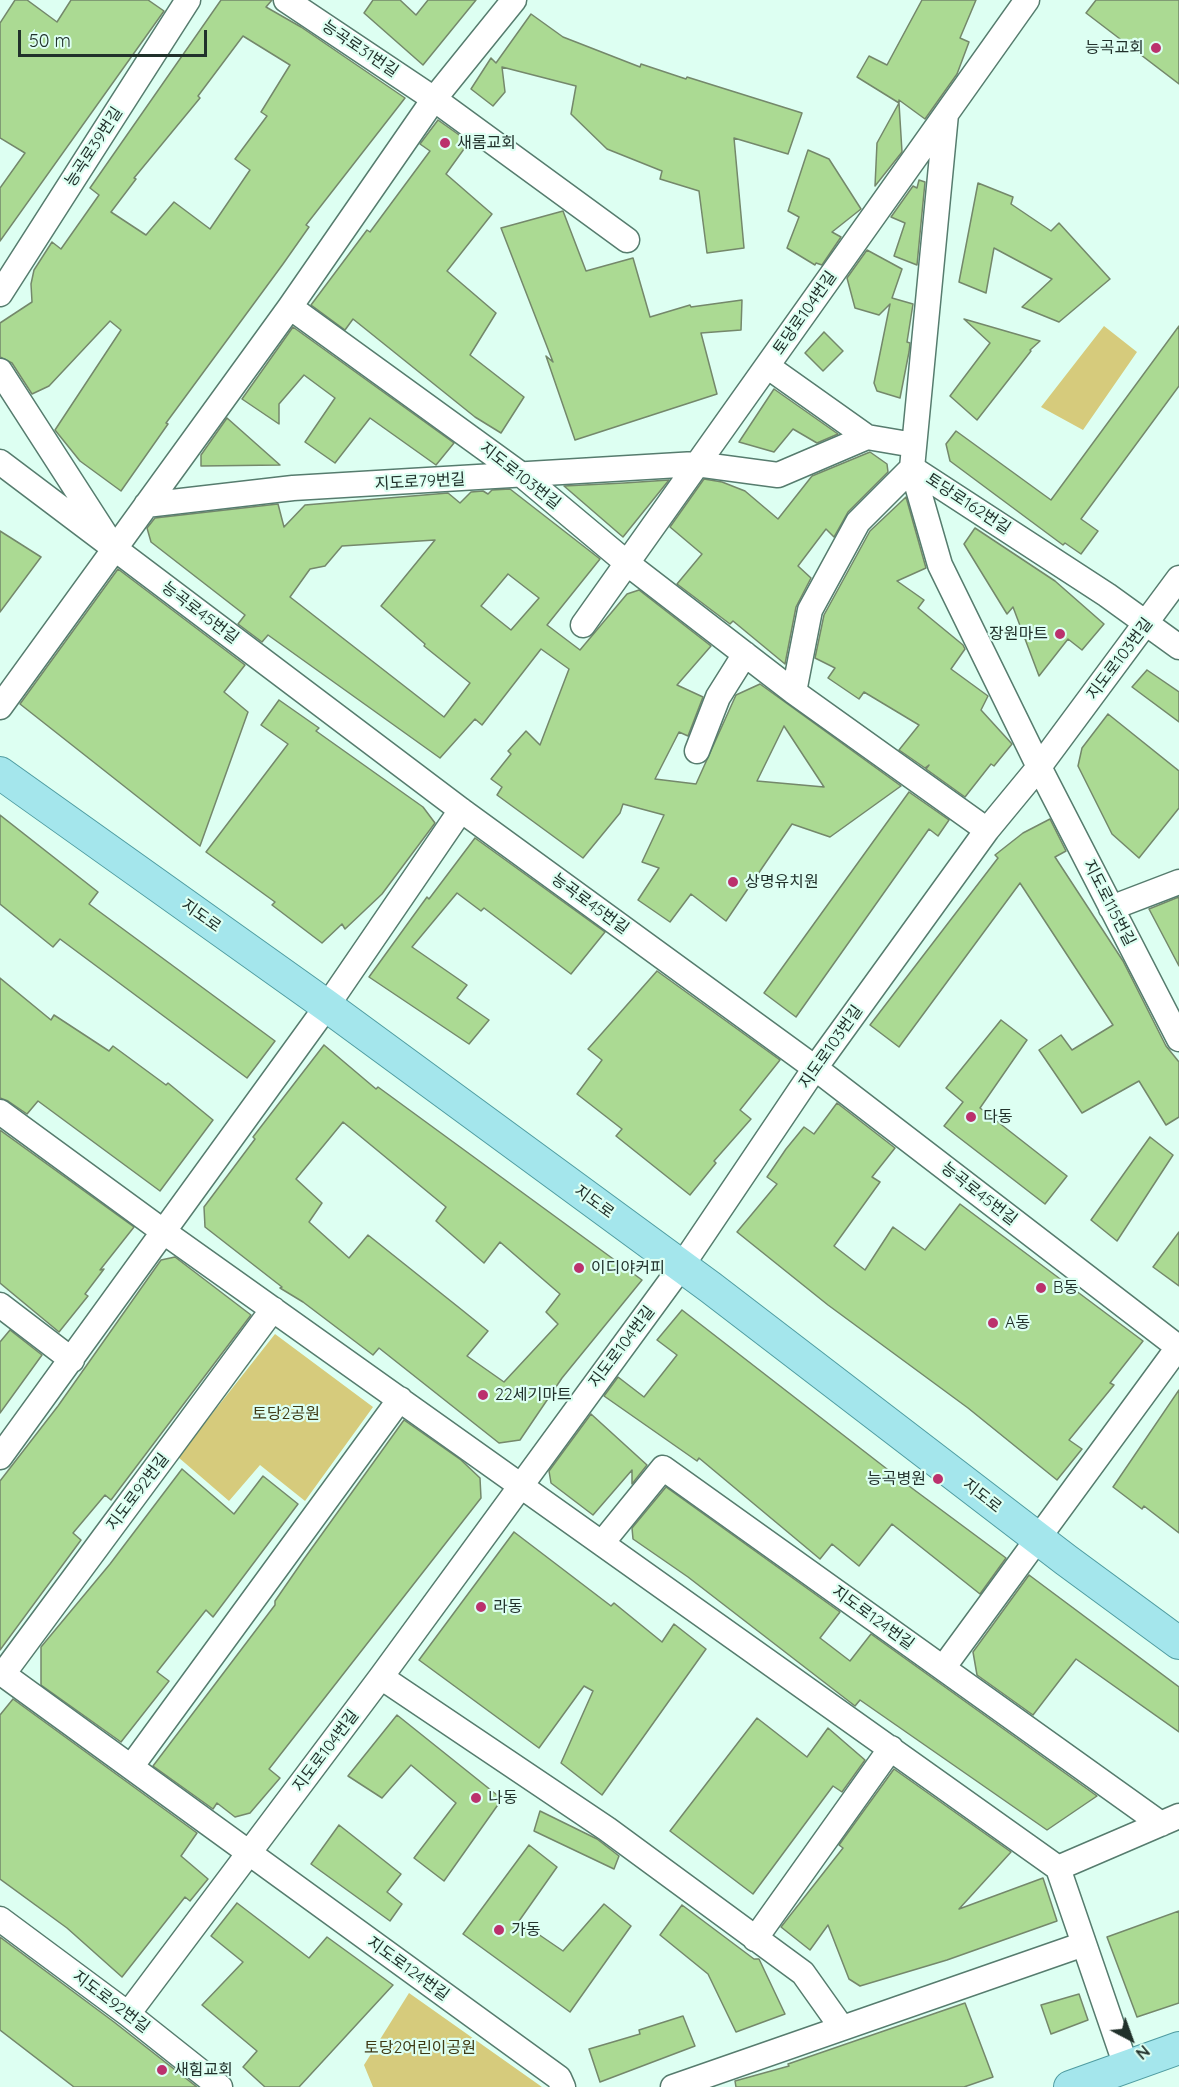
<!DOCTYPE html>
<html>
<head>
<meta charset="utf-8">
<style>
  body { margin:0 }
  #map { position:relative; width:1179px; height:2087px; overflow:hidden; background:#ddfff2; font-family:Quicksand,sans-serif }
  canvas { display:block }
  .north { position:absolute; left:1101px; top:2009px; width:60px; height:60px; -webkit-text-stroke:4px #ddfff2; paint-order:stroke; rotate:139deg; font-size:16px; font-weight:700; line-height:24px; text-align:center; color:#21312b }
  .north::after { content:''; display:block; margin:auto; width:21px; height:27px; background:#21312b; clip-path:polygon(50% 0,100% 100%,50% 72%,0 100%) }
  .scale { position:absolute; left:18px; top:30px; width:189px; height:27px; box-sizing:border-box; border:3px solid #21312b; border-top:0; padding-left:8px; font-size:18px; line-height:21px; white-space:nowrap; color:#21312b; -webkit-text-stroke:4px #ddfff2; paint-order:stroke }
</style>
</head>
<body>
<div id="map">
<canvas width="1179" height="2087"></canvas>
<div class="north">N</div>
<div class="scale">50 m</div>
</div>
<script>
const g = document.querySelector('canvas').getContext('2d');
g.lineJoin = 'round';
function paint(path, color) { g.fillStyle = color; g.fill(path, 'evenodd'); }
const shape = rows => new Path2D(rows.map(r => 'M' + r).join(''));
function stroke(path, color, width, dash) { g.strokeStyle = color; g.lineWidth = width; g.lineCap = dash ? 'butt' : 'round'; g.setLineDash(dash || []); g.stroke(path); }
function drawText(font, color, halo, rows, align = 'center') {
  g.font = font + ' Quicksand,"Noto Sans KR",sans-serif'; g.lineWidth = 4.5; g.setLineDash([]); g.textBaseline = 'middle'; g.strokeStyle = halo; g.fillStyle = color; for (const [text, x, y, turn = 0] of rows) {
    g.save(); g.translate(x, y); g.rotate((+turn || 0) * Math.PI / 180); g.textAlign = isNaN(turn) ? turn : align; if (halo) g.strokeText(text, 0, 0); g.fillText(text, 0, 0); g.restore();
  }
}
paint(shape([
  [1104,326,1137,352,1083,430,1041,407],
  [275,1334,373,1407,305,1501,260,1465,229,1501,178,1457],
  [409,1993,542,2087,373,2087,364,2065]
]), '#d6cb7c');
const building = shape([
  [15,0,27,0,57,22,71,0,148,0,164,11,0,241,0,188,25,153,0,138,0,23,15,0],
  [221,0,272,0,266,7,301,27,405,98,306,225,309,227,283,264,166,423,168,424,121,491,80,461,55,430,121,330,110,321,49,386,32,394,12,363,0,357,0,323,32,302,31,284,34,270,52,242,61,249,99,195,90,188,221,0],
  [243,36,290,65,261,112,267,116,235,159,250,170,210,229,174,202,146,235,111,212,136,179,134,178,200,98,198,96,243,36],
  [373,0,400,0,416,15,428,0,476,0,423,65,364,13,373,0],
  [922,0,976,0,960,38,969,42,957,74,925,119,899,100,899,103,857,77,869,56,887,65,922,0],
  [1096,0,1179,0,1179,84,1086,13,1096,0],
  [531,14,563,37,640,67,641,64,686,79,687,77,802,113,788,154,734,138,744,248,707,253,699,191,660,179,662,171,607,149,571,114,576,86,502,67,505,92,493,106,471,89,491,58,496,63,531,14],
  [899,103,902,152,875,186,877,143,899,103],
  [438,120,469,142,446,174,492,214,447,271,496,313,470,355,524,397,501,433,475,417,353,319,345,330,311,305,367,230,370,232,430,151,420,144,438,120],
  [808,150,829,159,861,209,832,232,841,237,822,265,816,263,815,265,787,248,799,217,788,211,808,150],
  [919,180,925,182,917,265,894,256,905,223,891,217,913,186,917,188,919,180],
  [978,183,1013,197,1011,204,1051,231,1059,223,1110,279,1059,322,1022,307,1052,279,994,248,986,293,959,282,978,183],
  [563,211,586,271,633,258,650,317,690,305,691,307,742,300,741,330,701,333,717,394,575,440,546,356,553,362,501,228,563,211],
  [867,250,902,269,892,298,913,304,907,342,910,343,909,352,900,398,877,391,874,383,890,304,879,315,855,308,847,278,867,250],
  [964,319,1040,341,1030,350,1031,351,977,420,950,396,990,343,964,319],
  [1179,326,1179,386,1081,519,1098,531,1081,554,1065,543,1063,545,950,461,946,444,956,431,1051,500,1179,326],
  [293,327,454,443,436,465,370,418,335,463,305,442,335,398,304,375,279,404,279,424,242,399,293,327],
  [824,332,843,351,823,371,805,353,824,332],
  [774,389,838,434,817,443,793,429,774,452,739,442,774,389],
  [227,418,280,465,201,466,201,455,227,418],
  [870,452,887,464,888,472,848,512,834,537,826,529,798,566,811,578,796,607,785,664,733,621,730,624,677,584,702,554,670,527,704,479,722,482,745,491,778,519,812,476,870,452],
  [669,480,623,537,564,486,624,483,669,480],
  [510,489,600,559,547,625,580,650,627,594,639,590,711,646,677,685,703,697,688,736,679,732,655,779,696,784,736,695,760,684,901,786,830,837,792,824,726,921,691,894,670,922,638,900,659,868,642,862,664,815,623,804,620,813,583,858,497,795,502,787,491,779,511,754,508,751,526,731,540,745,569,669,541,649,482,725,475,719,440,758,268,635,262,642,238,624,245,615,151,542,147,528,155,518,278,504,284,527,305,505,448,493,460,503,471,492,483,491,488,494,492,490,510,489],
  [435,540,381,606,425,644,424,646,470,683,444,717,290,597,310,569,325,566,342,546,435,540],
  [508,574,539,598,511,630,481,606,508,574],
  [784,726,824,787,757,781,784,726],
  [906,497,926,568,897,581,924,600,918,608,963,645,965,649,951,669,988,696,981,710,1012,744,994,766,991,764,965,797,926,769,929,765,925,768,899,750,919,725,864,692,859,699,828,678,835,668,815,658,824,615,870,531,906,497],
  [975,528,1055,581,1104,624,1082,650,1068,639,1039,676,1013,607,1007,614,964,544,975,528],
  [0,531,41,557,0,612,0,531],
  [118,569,245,665,224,692,248,712,200,846,20,704,118,569],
  [1147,670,1179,692,1179,722,1132,687,1147,670],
  [279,700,319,728,316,731,423,807,435,823,382,894,345,929,342,924,322,943,272,905,275,902,206,852,288,744,261,725,279,700],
  [1108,714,1179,771,1179,808,1139,858,1112,834,1078,766,1082,748,1108,714],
  [909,792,949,820,938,836,929,829,796,1017,764,993,909,792],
  [0,815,98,892,89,904,275,1041,247,1078,60,939,53,947,0,904,0,815],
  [1050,819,1066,851,1055,857,1123,961,1166,1046,1179,1062,1179,1117,1166,1125,1139,1081,1082,1113,1039,1050,1061,1035,1072,1050,1113,1025,1020,883,899,1047,870,1025,998,858,995,855,1023,833,1050,819],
  [475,838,605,932,571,974,484,908,481,911,457,893,412,947,467,985,457,998,489,1020,469,1044,369,977,427,897,429,899,475,838],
  [1179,897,1179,966,1149,909,1179,897],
  [657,971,780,1060,740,1110,751,1119,714,1161,716,1163,690,1195,616,1136,622,1129,577,1094,602,1060,588,1049,657,971],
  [0,978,51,1020,54,1015,109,1051,113,1046,166,1085,168,1083,213,1120,160,1191,38,1101,27,1114,8,1101,0,1098,0,978],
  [1001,1020,1027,1040,980,1108,1067,1176,1045,1204,944,1126,963,1102,946,1088,1001,1020],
  [324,1045,376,1089,378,1087,642,1280,562,1378,520,1440,499,1443,379,1348,373,1355,303,1302,280,1288,282,1287,205,1227,204,1207,255,1139,253,1137,324,1045],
  [343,1122,446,1207,436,1221,484,1263,500,1242,560,1294,546,1312,558,1324,504,1382,467,1356,488,1331,462,1310,368,1235,349,1258,309,1222,322,1203,296,1179,343,1122],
  [837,1103,895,1148,872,1177,880,1182,834,1246,865,1270,893,1227,925,1250,960,1204,1143,1341,1110,1383,1114,1385,1069,1440,1082,1449,1057,1480,968,1408,828,1305,737,1232,777,1184,767,1177,786,1149,804,1127,814,1134,837,1103],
  [0,1130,134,1227,100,1270,104,1269,85,1294,88,1296,59,1332,0,1283,0,1130],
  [1150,1137,1173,1155,1117,1241,1091,1220,1150,1137],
  [1179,1232,1179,1286,1153,1267,1179,1232],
  [175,1257,251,1315,111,1500,105,1495,73,1533,81,1540,0,1650,0,1481,58,1406,161,1260,175,1257],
  [682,1310,905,1483,1006,1558,980,1594,892,1524,859,1566,832,1544,820,1559,699,1458,697,1461,604,1396,618,1377,644,1397,677,1355,657,1340,682,1310],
  [10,1330,42,1355,0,1413,0,1342,10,1330],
  [1179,1390,1179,1533,1144,1506,1142,1509,1113,1487,1179,1390],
  [591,1414,647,1465,632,1484,632,1470,593,1515,551,1483,549,1471,591,1414],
  [404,1420,461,1460,480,1478,481,1498,269,1769,280,1778,250,1813,235,1817,217,1803,213,1809,153,1766,275,1605,275,1601,304,1559,404,1420],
  [182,1469,234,1514,263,1476,298,1504,213,1617,206,1610,157,1672,169,1681,121,1742,41,1685,41,1647,110,1564,182,1469],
  [666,1487,840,1612,820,1638,850,1661,871,1634,1097,1796,1047,1830,860,1700,855,1706,688,1577,633,1539,632,1528,666,1487],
  [514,1532,611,1606,614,1603,662,1642,674,1624,706,1649,602,1795,561,1763,593,1691,584,1686,539,1748,419,1660,514,1532],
  [1029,1575,1179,1687,1179,1732,1076,1659,1033,1715,977,1675,973,1652,1029,1575],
  [13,1699,197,1833,181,1856,208,1879,190,1901,185,1897,122,1977,67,1928,0,1879,0,1715,13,1699],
  [397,1715,502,1799,444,1881,414,1858,456,1803,411,1765,382,1798,348,1776,397,1715],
  [757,1718,807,1757,828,1728,865,1760,842,1792,833,1786,753,1894,670,1831,757,1718],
  [894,1769,1011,1852,959,1909,1043,1878,1057,1921,947,1960,860,1986,849,1979,828,1925,810,1950,781,1927,843,1848,839,1845,894,1769],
  [540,1811,597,1839,619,1856,614,1869,534,1831,540,1811],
  [339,1825,401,1874,387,1892,402,1904,390,1921,311,1864,339,1825],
  [529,1845,557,1867,519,1921,563,1951,604,1904,631,1926,570,2012,463,1934,529,1845],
  [237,1903,309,1958,327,1937,393,1985,299,2087,265,2087,243,2067,257,2051,202,2005,243,1962,211,1936,237,1903],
  [682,1905,754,1959,759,1959,785,2014,736,2032,708,1974,660,1935,682,1905],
  [1179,1911,1179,2003,1137,2017,1107,1937,1179,1911],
  [0,1937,114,2022,197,2087,74,2087,0,2030,0,1937],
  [1079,1994,1088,2020,1051,2034,1041,2005,1079,1994],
  [965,2003,993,2077,964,2087,736,2087,735,2081,789,2066,788,2064,965,2003],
  [683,2016,695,2046,600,2082,589,2049,640,2034,639,2030,683,2016]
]);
paint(building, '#abda93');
stroke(building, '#74886b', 1.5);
const minor = shape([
  [286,0,434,99,627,240],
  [946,114,912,468,940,565,1039,767,1179,1039],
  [0,294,188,0],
  [290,307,523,476,628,564,794,692,987,830],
  [767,366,867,437,914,445],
  [0,371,105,534],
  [0,462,461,810,815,1068,1178,1347],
  [912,468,1107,595,1179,647],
  [146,505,293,488,696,464,778,475,867,437],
  [583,625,1027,0],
  [794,692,810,610,858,522,912,468],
  [0,707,290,307,434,99,514,0],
  [697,751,718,697,745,654],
  [1111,908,1179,882],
  [0,1112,164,1232,1058,1868,1126,2066],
  [0,1305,72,1360],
  [0,1457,327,1006,461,810],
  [602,1543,663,1468,1161,1824],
  [943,1668,1179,1346],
  [0,1672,559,2078,563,2087],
  [3,1674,273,1309],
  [381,1677,607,1829,803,1973,842,2028],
  [131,1767,400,1399],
  [1058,1868,1179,1816],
  [0,1919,128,2014,220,2087],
  [755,1939,891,1748],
  [128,2014,381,1677,681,1267,815,1068,987,830,1039,767,1179,578],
  [673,2087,1084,1944]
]);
const major = shape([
  [0,773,327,1006,710,1287,1066,1560,1179,1643],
  [1070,2087,1179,2048]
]);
stroke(minor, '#567c6e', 27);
stroke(major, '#4f9ca1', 34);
stroke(minor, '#fff', 24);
stroke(major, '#a4e6ec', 32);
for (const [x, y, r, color] of [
  [1156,48,6,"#bb316d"],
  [445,143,6,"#bb316d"],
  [1060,634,6,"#bb316d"],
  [733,882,6,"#bb316d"],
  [971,1117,6,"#bb316d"],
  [579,1268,6,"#bb316d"],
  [1041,1288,6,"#bb316d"],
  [993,1323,6,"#bb316d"],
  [483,1395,6,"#bb316d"],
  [938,1479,6,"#bb316d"],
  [481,1607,6,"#bb316d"],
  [476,1798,6,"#bb316d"],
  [499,1930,6,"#bb316d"],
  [162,2070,6,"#bb316d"]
]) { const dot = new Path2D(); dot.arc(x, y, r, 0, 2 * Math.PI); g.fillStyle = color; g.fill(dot); stroke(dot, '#ddfff2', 2); }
drawText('16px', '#21312b', '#ddfff2', [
  ["능곡교회",1144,48,"right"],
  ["새롬교회",457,143],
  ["장원마트",1048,634,"right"],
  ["상명유치원",745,882],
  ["다동",983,1117],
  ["이디야커피",591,1268],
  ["B동",1053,1288],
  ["A동",1005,1323],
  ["22세기마트",495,1395],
  ["능곡병원",926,1479,"right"],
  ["라동",493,1607],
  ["나동",488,1798],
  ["가동",511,1930],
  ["새힘교회",174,2070]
], 'left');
drawText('16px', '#21312b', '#ddfff2', [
  ["능곡로31번길",360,49,34],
  ["능곡로39번길",94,147,-57],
  ["토당로104번길",805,313,-55],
  ["지도로103번길",520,476,38],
  ["지도로79번길",420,482,-3],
  ["토당로162번길",968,504,33],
  ["능곡로45번길",200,613,37],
  ["지도로103번길",1120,659,-53],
  ["지도로115번길",1109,903,63],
  ["능곡로45번길",590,904,36],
  ["지도로",201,916,35],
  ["지도로103번길",831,1047,-55],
  ["능곡로45번길",979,1194,38],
  ["지도로",594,1202,36],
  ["지도로104번길",622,1347,-53],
  ["지도로92번길",138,1492,-53],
  ["지도로",982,1496,38],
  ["지도로124번길",873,1618,36],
  ["지도로104번길",326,1751,-53],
  ["지도로124번길",408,1969,36],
  ["지도로92번길",111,2002,37]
]);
drawText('16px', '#3e3914', '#ddfff2', [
  ["토당2공원",286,1414],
  ["토당2어린이공원",420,2048]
]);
</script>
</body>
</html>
